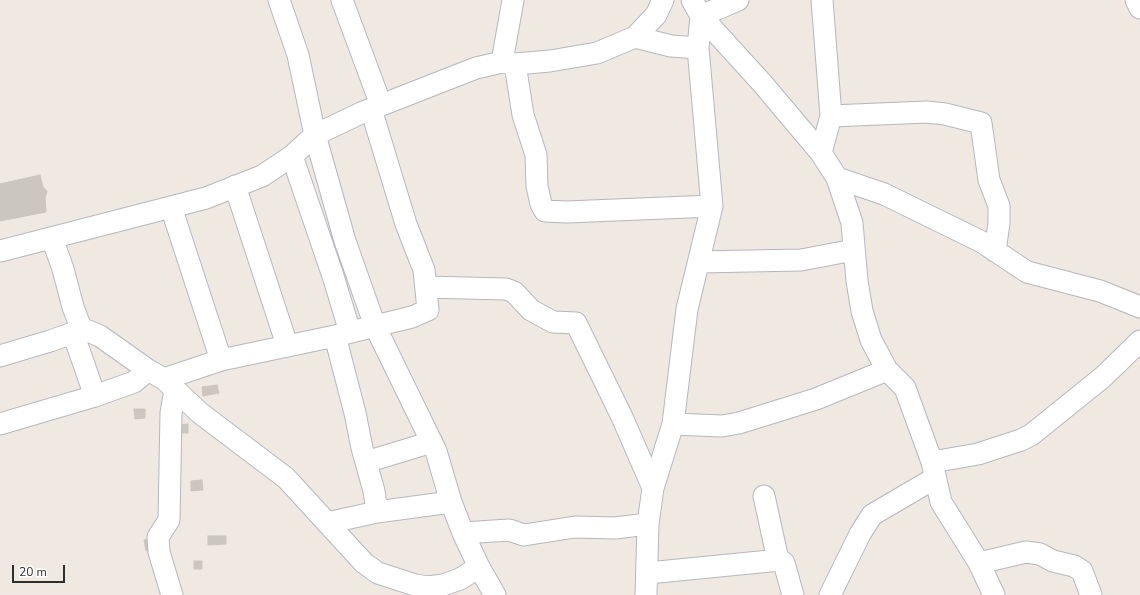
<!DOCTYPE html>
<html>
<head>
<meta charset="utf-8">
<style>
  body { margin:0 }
  #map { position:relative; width:1140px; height:595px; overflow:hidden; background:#efe9e1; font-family:"Nunito Sans",sans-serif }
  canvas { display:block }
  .scale { position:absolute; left:12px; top:565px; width:53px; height:18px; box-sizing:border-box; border:2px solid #2e2e2e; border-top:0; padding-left:5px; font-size:12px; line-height:14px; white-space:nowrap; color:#2e2e2e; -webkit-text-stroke:3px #fff; paint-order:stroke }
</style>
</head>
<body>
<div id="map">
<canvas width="1140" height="595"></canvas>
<div class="scale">20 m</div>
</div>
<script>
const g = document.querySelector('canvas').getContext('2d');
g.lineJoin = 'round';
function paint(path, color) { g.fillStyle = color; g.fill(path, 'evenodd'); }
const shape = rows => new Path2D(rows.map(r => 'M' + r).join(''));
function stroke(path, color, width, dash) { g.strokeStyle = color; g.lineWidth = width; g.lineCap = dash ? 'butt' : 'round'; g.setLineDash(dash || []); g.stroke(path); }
const building = shape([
  [40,175,43,187,47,191,45,198,46,212,0,221,0,184,40,175],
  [217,385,219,393,203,396,202,387,217,385],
  [134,409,145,409,145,418,135,419,134,409],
  [188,424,188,433,180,433,180,425,188,424],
  [202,480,203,490,191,491,191,481,202,480],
  [208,536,226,536,226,544,208,545,208,536],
  [157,537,159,549,146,551,144,540,157,537],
  [194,561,202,561,202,569,194,569,194,561]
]);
paint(building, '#cbc7bf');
stroke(building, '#cbc5ba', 1);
const street = shape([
  [279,0,298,55,315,135,345,241,375,326,436,451,451,502,463,533,479,567,495,595],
  [342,0,381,105],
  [692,0,701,16,762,83,821,153,837,178,884,194,982,242,1027,272,1100,291,1140,307],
  [1136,0,1140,8],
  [701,16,738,0],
  [635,37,671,46,698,48],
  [502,62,513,0],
  [515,64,523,115,536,155,537,186,541,204,545,211,567,212,712,206],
  [831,116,927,112,945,114,981,123,989,180,999,206,999,223,995,251],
  [821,153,831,116,822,0],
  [292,156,333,276,350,332],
  [837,178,852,223,857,281,862,311,871,340,887,370,905,388,932,462,941,502,979,563,994,595],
  [235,186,287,345],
  [171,207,221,360],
  [52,238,63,269,73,307,81,328,100,336,148,370,164,379,200,413,286,478,364,563,378,573,415,585,428,587,443,585,460,579,479,567],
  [0,251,206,198,262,176,292,156,315,135,361,113,476,68,502,62,515,64,550,61,597,53,635,37,656,15,663,0],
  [699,262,801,260,854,250],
  [426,287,506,289,514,292,531,310,553,322,576,323,622,417,653,488],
  [73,333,95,396],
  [335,336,355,413,362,448,374,491,377,512],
  [0,356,50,341,73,333,81,328],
  [164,379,221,360,335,336,412,317,428,310,424,270,406,224,371,109],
  [0,424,95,396,134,382,148,370],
  [673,424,722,426,739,423,816,399,887,370],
  [366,462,432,442],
  [932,462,978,454,1021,440,1031,435,1103,377,1140,341],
  [764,496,778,560],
  [327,523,377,512,451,502],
  [463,533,509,530,524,535,575,527,615,528,648,524],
  [979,563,1026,552,1040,554,1053,561,1074,566,1082,571,1091,595],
  [648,573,780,560,784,563,793,595],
  [172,595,159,552,158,537,169,520,171,413,175,390],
  [646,595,648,524,653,488,673,424,687,309,712,206,698,48,701,16],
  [830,595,860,534,872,515,935,478]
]);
stroke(street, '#b4b7c1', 23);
stroke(street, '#fff', 21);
</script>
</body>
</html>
